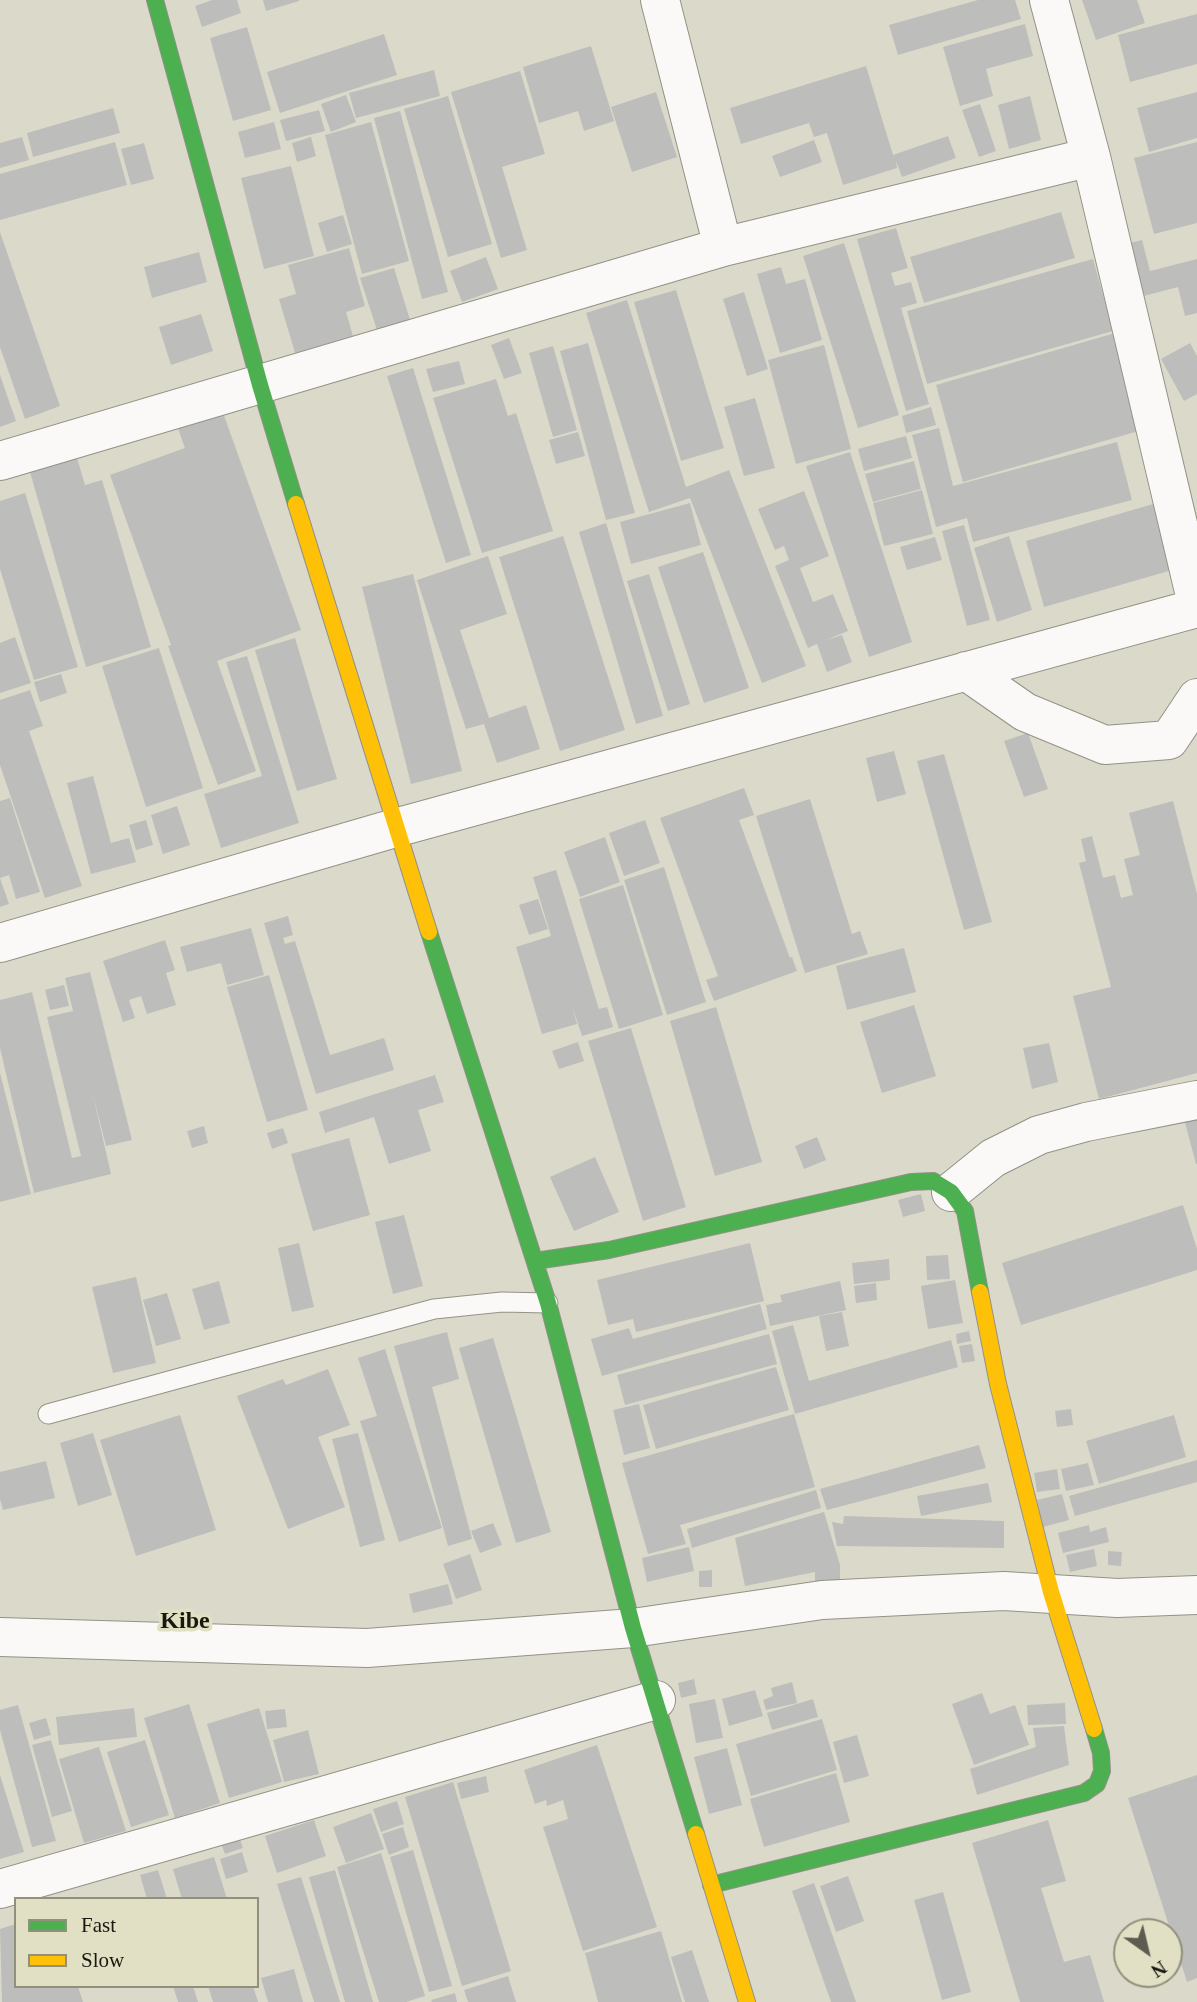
<!DOCTYPE html>
<html>
<head>
<meta charset="utf-8">
<style>
  body { margin:0 }
  #map { position:relative; width:1197px; height:2002px; overflow:hidden; background:#dbdaca; font-family:Georgia,serif }
  canvas { display:block }
  .legend { position:absolute; left:14px; top:1897px; width:245px; height:91px; box-sizing:border-box; background:#e1e0c4; border:2px solid #91907b; margin:0; padding:9px 12px; list-style:none; font-size:21px; color:#18180e }
  .legend li { display:flex; align-items:center; gap:14px; height:35px }
  .legend b { width:35px; border:2px solid #91907b }
  .north { position:absolute; left:1113px; top:1918px; width:70px; height:70px; box-sizing:border-box; background:#e1e0c4; border:2px solid #91907b; border-radius:50%; rotate:146deg; font-size:19px; font-weight:700; line-height:28px; text-align:center; color:#18180e }
  .north::after { content:''; display:block; margin:auto; width:24px; height:32px; background:#5c5c50; clip-path:polygon(50% 0,100% 100%,50% 72%,0 100%) }
</style>
</head>
<body>
<div id="map">
<canvas width="1197" height="2002"></canvas>
<ul class="legend">
<li><b style="height:9px;background:#4caf50"></b>Fast</li>
<li><b style="height:9px;background:#ffc107"></b>Slow</li>
</ul>
<div class="north">N</div>
</div>
<script>
const g = document.querySelector('canvas').getContext('2d');
g.lineJoin = 'round';
function paint(path, color) { g.fillStyle = color; g.fill(path, 'evenodd'); }
const shape = rows => new Path2D(rows.map(r => 'M' + r).join(''));
function stroke(path, color, width, dash) { g.strokeStyle = color; g.lineWidth = width; g.lineCap = dash ? 'butt' : 'round'; g.setLineDash(dash || []); g.stroke(path); }
function drawText(font, color, halo, rows, align = 'center') {
  g.font = font + ' Georgia,serif'; g.lineWidth = 7; g.setLineDash([]); g.textBaseline = 'middle'; g.strokeStyle = halo; g.fillStyle = color; for (const [text, x, y, turn = 0] of rows) {
    g.save(); g.translate(x, y); g.rotate((+turn || 0) * Math.PI / 180); g.textAlign = isNaN(turn) ? turn : align; if (halo) g.strokeText(text, 0, 0); g.fillText(text, 0, 0); g.restore();
  }
}
paint(shape([
  [212,0,237,0,241,13,202,27,195,6],
  [263,0,299,0,299,1,266,11],
  [978,0,1015,0,1021,19,898,55,889,25],
  [1082,0,1137,0,1145,23,1096,40],
  [1197,14,1197,64,1130,82,1118,35],
  [1025,24,1033,56,986,69,993,96,960,106,943,47],
  [247,27,271,110,233,121,210,38],
  [384,34,397,75,280,113,267,72],
  [591,46,614,121,584,131,578,111,539,123,523,67],
  [866,66,893,155,948,136,956,158,902,177,896,161,897,168,843,185,827,133,814,137,809,123,741,144,730,108],
  [434,70,440,96,356,118,349,93],
  [520,71,545,154,502,167,527,250,501,258,451,92],
  [656,92,677,157,632,172,611,107],
  [1197,92,1197,138,1149,152,1137,108],
  [346,95,356,122,331,132,321,104],
  [448,96,492,244,448,257,404,109],
  [1030,96,1041,140,1009,149,998,105],
  [980,104,996,151,979,157,962,110],
  [113,108,120,133,33,157,27,133],
  [319,110,325,131,286,141,280,120],
  [400,111,448,292,422,299,374,118],
  [274,122,281,149,245,158,238,132],
  [371,122,409,261,362,274,325,135],
  [22,137,29,160,0,168,0,143],
  [311,137,316,156,297,162,292,143],
  [814,140,822,162,780,177,772,156],
  [115,142,127,185,0,220,0,174],
  [1197,142,1197,223,1154,234,1134,158],
  [144,143,154,179,131,185,121,149],
  [291,166,314,256,264,269,241,178],
  [1061,212,1075,258,924,303,910,257],
  [343,215,352,244,327,252,318,223],
  [896,228,908,268,891,273,895,286,911,282,917,303,901,308,929,404,906,411,857,239],
  [0,232,60,406,25,419,0,347],
  [1142,240,1150,271,1197,259,1197,313,1185,316,1178,287,1136,298,1122,245],
  [844,243,899,415,858,428,803,256],
  [349,248,365,306,346,312,353,336,295,353,279,299,296,294,288,265],
  [199,252,207,282,152,298,144,267],
  [486,257,498,289,462,302,450,271],
  [1093,259,1113,331,927,384,907,311],
  [781,267,786,284,805,279,822,340,780,353,757,274],
  [394,268,410,320,377,330,360,278],
  [676,290,724,448,681,461,634,302],
  [744,292,768,369,747,376,723,299],
  [627,300,686,487,729,470,806,666,762,683,690,498,649,512,586,313],
  [201,314,213,351,171,365,159,327],
  [1115,333,1142,430,963,482,936,385],
  [509,338,522,373,504,379,491,345],
  [588,343,635,513,606,520,560,351],
  [1190,343,1197,356,1197,394,1184,401,1161,359],
  [824,345,851,449,796,464,768,360],
  [553,346,577,430,553,437,529,353],
  [459,361,465,384,433,392,426,369],
  [413,368,471,555,446,563,387,376],
  [0,375,16,421,0,427],
  [496,379,508,416,516,413,553,531,482,553,433,398],
  [755,398,775,468,744,476,724,407],
  [931,407,936,425,906,433,902,416],
  [222,410,301,630,217,661,256,771,218,785,168,646,171,645,110,475,185,448,177,426],
  [939,428,953,486,1117,442,1132,500,973,542,967,518,936,527,912,435],
  [578,432,585,456,556,464,549,440],
  [906,436,912,458,864,471,858,449],
  [850,452,912,642,869,657,806,466],
  [77,458,85,485,102,480,151,647,86,667,30,472],
  [914,461,921,489,873,502,865,474],
  [922,490,933,534,884,546,873,503],
  [804,491,829,556,800,568,813,602,833,594,848,631,826,640,842,635,852,662,827,672,817,644,808,648,775,566,789,560,784,546,775,550,758,509],
  [25,493,78,667,34,680,0,569,0,501],
  [1160,502,1179,568,1044,607,1026,541],
  [690,503,701,545,631,564,620,522],
  [606,523,663,716,636,724,579,532],
  [964,525,990,620,967,626,942,531],
  [563,536,625,730,560,751,499,557],
  [1009,536,1032,610,997,622,974,548],
  [935,537,942,560,907,570,900,547],
  [703,552,749,688,704,703,658,567],
  [488,556,507,614,460,630,489,718,526,705,540,749,497,763,484,724,466,729,417,580],
  [413,574,462,771,411,784,362,587],
  [649,574,690,704,668,711,627,581],
  [15,637,31,683,0,693,0,643],
  [295,638,337,779,297,791,255,650],
  [159,648,203,788,146,807,102,666],
  [247,656,299,823,221,848,204,794,262,776,226,662],
  [61,674,67,693,40,702,34,682],
  [30,690,43,726,29,731,82,886,45,898,0,765,0,700],
  [1028,733,1048,789,1024,797,1004,741],
  [894,751,906,794,877,802,866,758],
  [944,754,992,922,964,930,917,761],
  [93,776,111,843,129,838,136,862,91,874,67,783],
  [744,788,754,815,739,820,790,958,792,957,797,971,714,1001,706,980,718,976,660,818],
  [10,798,40,892,16,899,9,875,0,878,0,801],
  [810,799,852,934,860,931,868,954,805,973,756,816],
  [1173,801,1197,894,1197,1073,1099,1099,1073,996,1111,987,1079,863,1086,861,1081,839,1092,836,1103,878,1115,875,1121,898,1133,895,1124,859,1140,855,1129,813],
  [177,806,190,845,163,854,151,815],
  [146,820,153,845,136,850,129,825],
  [645,820,660,863,624,876,609,833],
  [605,837,620,882,580,897,564,852],
  [664,867,706,1002,667,1015,624,880],
  [556,870,599,1009,607,1007,613,1027,582,1036,572,1006,577,1024,542,1034,516,947,551,936,533,877],
  [0,878,9,904,0,907],
  [623,885,663,1015,619,1029,579,899],
  [538,899,548,929,529,935,519,905],
  [288,916,293,935,283,938,285,944,295,941,330,1055,384,1038,394,1070,316,1094,264,923],
  [251,928,264,975,227,985,221,963,187,972,180,947],
  [165,940,175,970,166,973,176,1005,147,1014,141,996,129,1000,135,1018,123,1022,103,961],
  [904,948,916,992,847,1010,836,966],
  [90,972,132,1140,106,1146,92,1091,111,1174,34,1193,0,1048,0,1000,32,992,72,1158,81,1156,47,1017,73,1011,65,978],
  [269,975,308,1110,267,1122,227,987],
  [64,985,69,1006,50,1010,45,990],
  [914,1005,936,1076,882,1093,860,1022],
  [716,1007,762,1162,715,1176,670,1021],
  [631,1028,686,1207,643,1221,588,1041],
  [578,1042,584,1061,559,1069,552,1051],
  [1049,1043,1058,1082,1032,1089,1023,1048],
  [0,1073,31,1194,0,1202],
  [435,1075,444,1102,418,1110,431,1151,389,1164,374,1117,325,1133,319,1112],
  [1197,1115,1197,1164,1196,1164,1184,1119],
  [204,1126,208,1143,192,1148,187,1131],
  [283,1128,288,1143,272,1149,267,1133],
  [817,1137,826,1160,804,1169,795,1146],
  [349,1138,370,1215,313,1231,291,1154],
  [595,1157,619,1212,574,1231,550,1177],
  [921,1194,925,1211,903,1217,898,1200],
  [1183,1205,1197,1249,1197,1270,1021,1325,1002,1263],
  [404,1215,423,1286,393,1294,375,1222],
  [299,1243,314,1307,292,1312,278,1248],
  [750,1243,764,1301,636,1332,633,1319,608,1325,597,1280],
  [948,1255,950,1279,927,1280,926,1256],
  [889,1259,890,1280,854,1284,852,1263],
  [136,1277,156,1363,113,1373,92,1287],
  [955,1280,963,1323,928,1329,921,1286],
  [219,1281,230,1323,204,1330,192,1289],
  [840,1281,846,1310,770,1326,766,1305,782,1302,780,1295],
  [876,1283,877,1300,856,1303,854,1286],
  [167,1293,181,1339,156,1346,143,1300],
  [760,1304,767,1329,602,1376,591,1339,629,1328,633,1339],
  [842,1312,849,1346,826,1351,819,1316],
  [793,1325,809,1381,951,1340,958,1367,795,1414,772,1331],
  [969,1331,971,1341,957,1344,956,1334],
  [447,1332,459,1379,432,1387,472,1539,448,1546,394,1346],
  [769,1334,777,1364,625,1405,617,1375],
  [493,1338,551,1532,516,1543,459,1348],
  [972,1344,975,1361,962,1363,959,1346],
  [385,1349,442,1528,399,1542,360,1421,377,1416,358,1358],
  [776,1367,789,1410,656,1449,643,1405],
  [328,1369,350,1425,318,1437,345,1507,288,1529,237,1396,283,1379,286,1385],
  [639,1404,650,1448,624,1455,613,1410],
  [1071,1409,1073,1425,1057,1427,1055,1411],
  [794,1414,815,1487,680,1525,686,1544,648,1554,622,1463],
  [180,1415,216,1530,136,1556,100,1440],
  [1174,1415,1186,1457,1099,1484,1086,1441],
  [93,1433,112,1495,78,1506,60,1443],
  [358,1433,385,1540,360,1547,332,1439],
  [979,1445,986,1468,827,1510,820,1489],
  [1197,1460,1197,1482,1075,1516,1069,1496],
  [46,1461,55,1498,3,1510,0,1499,0,1472],
  [1088,1463,1094,1485,1066,1491,1061,1469],
  [1057,1469,1060,1489,1037,1492,1034,1473],
  [988,1483,992,1502,921,1516,917,1496],
  [816,1490,821,1508,692,1548,687,1529],
  [1062,1494,1069,1520,1043,1527,1037,1500],
  [824,1512,840,1565,840,1587,815,1589,815,1572,745,1586,735,1538],
  [844,1516,1004,1521,1004,1548,837,1546,832,1522,843,1524],
  [493,1523,502,1545,480,1553,471,1531],
  [1089,1525,1090,1532,1106,1527,1109,1542,1063,1553,1058,1533],
  [689,1547,694,1571,647,1582,642,1558],
  [1094,1549,1097,1566,1070,1572,1066,1555],
  [1108,1551,1122,1552,1121,1566,1108,1565],
  [470,1554,482,1590,456,1599,443,1564],
  [712,1570,712,1587,699,1587,699,1571],
  [448,1584,453,1604,413,1613,409,1594],
  [694,1679,697,1694,681,1698,678,1683],
  [792,1682,797,1703,766,1710,763,1700,773,1696,771,1688],
  [755,1690,763,1716,729,1726,722,1699],
  [982,1693,990,1714,1015,1705,1029,1745,974,1765,952,1704],
  [715,1699,723,1738,696,1743,689,1704],
  [813,1699,818,1717,772,1730,767,1713],
  [1065,1703,1066,1724,1028,1725,1027,1705],
  [189,1704,220,1803,175,1818,144,1718],
  [18,1705,56,1841,32,1847,0,1730,0,1710],
  [134,1708,137,1737,59,1745,56,1717],
  [259,1708,282,1782,229,1798,207,1724],
  [285,1709,287,1727,267,1729,265,1711],
  [46,1718,51,1735,34,1740,29,1723],
  [822,1719,837,1770,751,1796,736,1744],
  [1064,1726,1069,1765,977,1795,970,1769,1036,1747,1033,1728],
  [308,1730,319,1774,284,1782,273,1740],
  [857,1735,869,1776,844,1783,833,1742],
  [51,1740,72,1811,52,1817,32,1745],
  [145,1740,169,1815,131,1827,107,1752],
  [597,1745,657,1927,583,1951,543,1827,568,1819,563,1800,547,1806,546,1800,535,1804,524,1770],
  [99,1747,126,1831,84,1843,59,1759],
  [727,1748,742,1805,709,1814,694,1757],
  [836,1773,850,1822,764,1847,750,1799],
  [0,1775,24,1852,0,1859],
  [1197,1775,1197,1978,1187,1982,1128,1798],
  [486,1776,489,1792,461,1799,457,1783],
  [453,1782,511,1971,462,1986,405,1797],
  [397,1801,404,1824,381,1832,373,1809],
  [371,1813,384,1849,346,1863,333,1827],
  [314,1820,326,1856,277,1873,265,1836],
  [1048,1820,1066,1881,1041,1888,1064,1962,1090,1955,1104,2002,1020,2002,972,1843],
  [403,1827,409,1847,389,1855,382,1834],
  [237,1831,243,1848,225,1854,219,1838],
  [413,1850,452,1986,429,1992,390,1857],
  [242,1852,248,1872,226,1879,220,1859],
  [381,1853,425,1996,406,2002,379,2002,337,1867],
  [214,1857,227,1899,182,1899,173,1869],
  [158,1870,167,1899,147,1899,140,1875],
  [335,1870,373,2002,345,2002,309,1877],
  [848,1876,864,1921,836,1932,820,1886],
  [301,1877,340,2002,314,2002,277,1884],
  [814,1883,856,2002,831,2002,792,1891],
  [943,1892,971,1992,942,2000,914,1900],
  [16,1924,16,1986,78,1986,83,2002,2,2002,0,1929],
  [661,1931,682,2002,598,2002,585,1953],
  [692,1950,709,2002,685,2002,671,1957],
  [294,1969,303,2002,268,2002,261,1978],
  [508,1976,516,2002,468,2002,464,1990],
  [173,1986,193,1986,198,2002,178,2002],
  [208,1986,253,1986,258,2002,213,2002],
  [455,1993,457,2002,432,2002,431,2000]
]), '#bdbdbb');
const lane = shape([
  [48,1414,434,1309,502,1302,548,1303]
]);
const street = shape([
  [1049,0,1091,157,1197,604],
  [723,247,1091,157],
  [0,461,723,247,660,0],
  [966,671,1025,712,1105,745,1169,740,1197,698],
  [0,943,395,828,1197,608],
  [951,1192,993,1158,1039,1135,1086,1122,1197,1100],
  [0,1637,367,1648,633,1628,822,1600,1004,1591,1117,1598,1197,1595],
  [0,1889,656,1700]
]);
const fast = shape([
  [155,0,260,385,296,504],
  [429,932,548,1303,633,1628,696,1834],
  [535,1261,609,1250,911,1182,933,1181,951,1192,965,1211,980,1292],
  [711,1885,1084,1793,1097,1784,1102,1771,1101,1753,1094,1729]
]);
const slow = shape([
  [296,504,429,932],
  [980,1292,998,1384,1051,1592,1094,1729],
  [696,1834,747,2002]
]);
stroke(lane, '#929286', 21);
stroke(street, '#929286', 40);
stroke(fast, '#929286', 18);
stroke(slow, '#929286', 18);
stroke(lane, '#faf9f7', 19);
stroke(street, '#faf9f7', 38);
stroke(fast, '#4caf50', 16);
stroke(slow, '#ffc107', 16);
drawText('bold 24px', '#18180e', '#e1e0c4', [
  ["Kibe",185,1622]
]);
</script>
</body>
</html>
